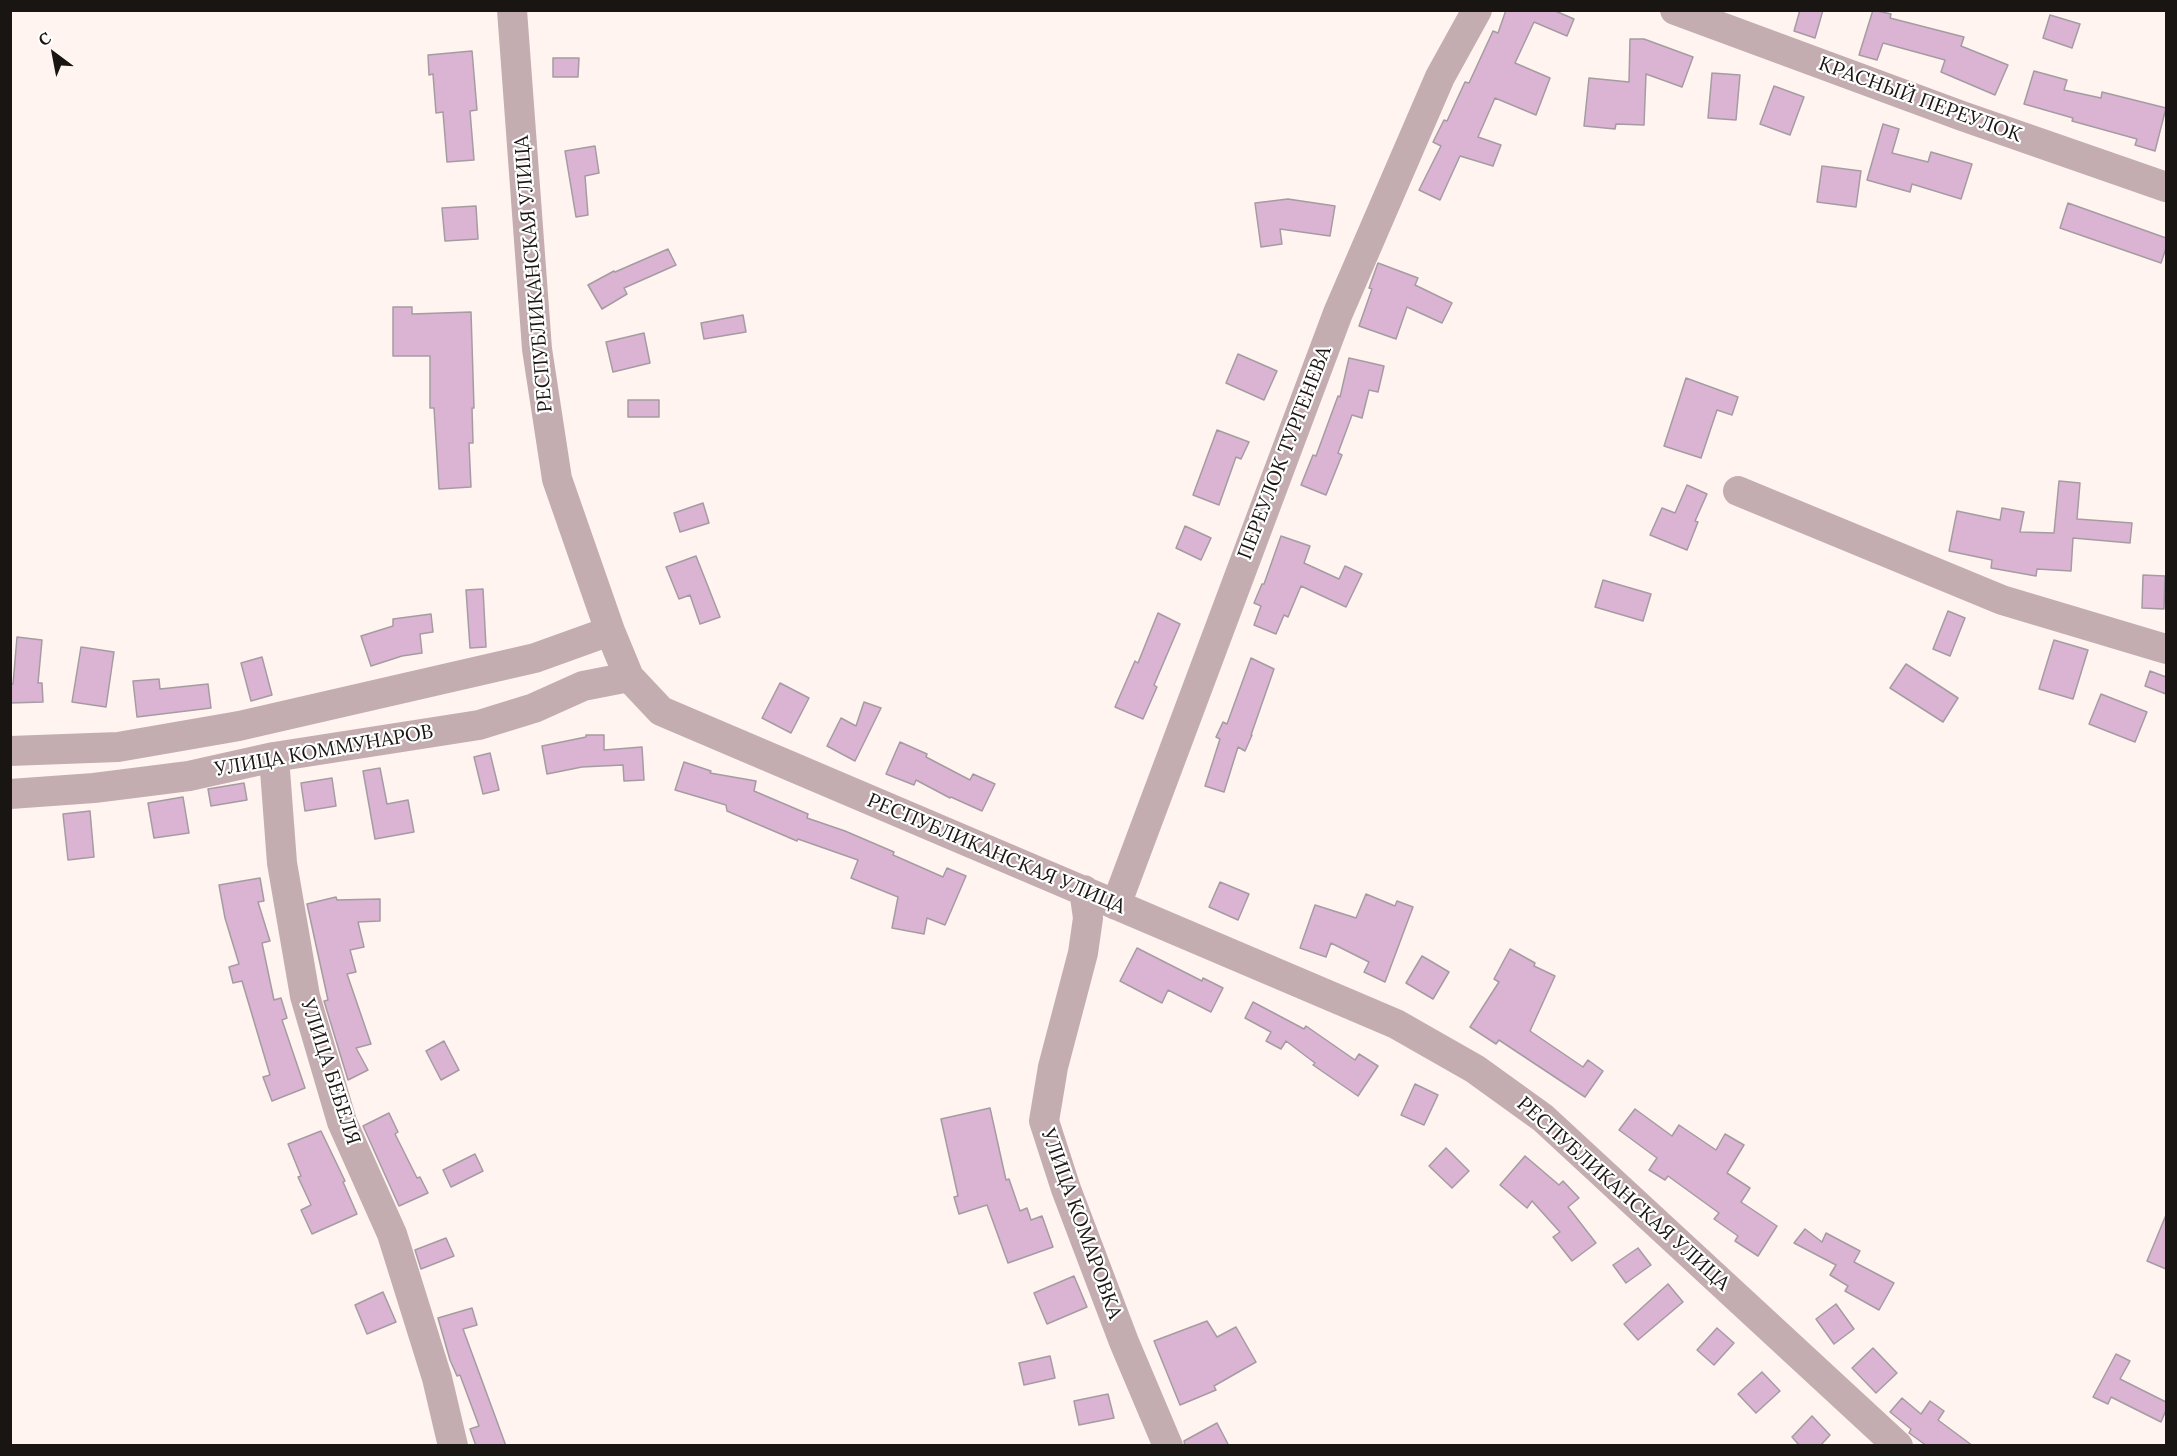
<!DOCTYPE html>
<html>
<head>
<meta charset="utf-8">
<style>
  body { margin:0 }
  #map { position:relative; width:2177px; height:1456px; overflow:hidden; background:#fff4ef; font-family:Lora,serif }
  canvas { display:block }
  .frame { position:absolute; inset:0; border:12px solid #191513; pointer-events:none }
  .north { position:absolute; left:24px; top:24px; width:60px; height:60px; -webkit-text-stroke:4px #fff; paint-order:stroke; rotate:328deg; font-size:16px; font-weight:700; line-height:24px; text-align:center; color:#191513 }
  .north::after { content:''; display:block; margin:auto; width:21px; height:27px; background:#191513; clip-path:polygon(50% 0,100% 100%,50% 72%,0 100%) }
</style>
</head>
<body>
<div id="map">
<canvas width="2177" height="1456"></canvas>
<div class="frame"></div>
<div class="north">С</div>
</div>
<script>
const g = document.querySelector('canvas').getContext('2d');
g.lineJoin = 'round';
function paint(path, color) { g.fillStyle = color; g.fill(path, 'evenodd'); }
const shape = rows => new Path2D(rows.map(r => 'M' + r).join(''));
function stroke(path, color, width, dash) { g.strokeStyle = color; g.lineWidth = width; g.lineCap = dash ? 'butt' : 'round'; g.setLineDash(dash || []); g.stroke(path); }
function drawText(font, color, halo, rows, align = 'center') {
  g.font = font + ' Lora,serif'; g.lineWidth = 4.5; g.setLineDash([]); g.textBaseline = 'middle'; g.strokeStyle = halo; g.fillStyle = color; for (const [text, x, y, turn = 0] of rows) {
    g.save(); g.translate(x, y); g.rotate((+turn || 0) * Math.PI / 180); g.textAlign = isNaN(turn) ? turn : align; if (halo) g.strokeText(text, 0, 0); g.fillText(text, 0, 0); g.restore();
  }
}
const building = shape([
  [1506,10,1553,10,1574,19,1567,36,1534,22,1515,63,1550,78,1536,115,1495,98,1478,137,1501,145,1493,166,1460,156,1440,200,1419,190,1441,146,1433,142,1444,120,1447,121,1465,82,1469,83,1493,31,1498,33,1506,10],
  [1800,10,1823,10,1815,38,1794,31,1800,10],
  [1873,10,1891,14,1890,18,1964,37,1961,46,2008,65,1995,95,1941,72,1945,60,1883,43,1877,60,1859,55,1873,10],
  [2050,15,2080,24,2072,48,2043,38,2050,15],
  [1630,39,1644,39,1693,57,1682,87,1646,74,1644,125,1616,124,1615,129,1584,126,1589,78,1629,82,1630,39],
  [472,51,477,110,470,111,474,160,447,162,443,112,436,113,433,74,429,75,428,55,472,51],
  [553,58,579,58,578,77,553,77,553,58],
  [2034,71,2067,80,2064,90,2101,98,2102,92,2166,108,2155,151,2135,145,2137,139,2072,121,2073,118,2024,104,2034,71],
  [1712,73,1740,75,1736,120,1708,118,1712,73],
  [1774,86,1804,97,1790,135,1760,124,1774,86],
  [1883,124,1899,129,1892,153,1928,162,1931,152,1972,164,1961,199,1912,184,1910,192,1867,180,1883,124],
  [595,146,599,173,585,176,588,215,576,217,565,151,595,146],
  [1822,166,1861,171,1856,207,1817,202,1822,166],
  [1288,199,1335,206,1330,236,1280,229,1282,244,1261,247,1255,203,1288,199],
  [2068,203,2166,238,2166,248,2161,263,2060,228,2068,203],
  [476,206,478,239,445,241,442,208,476,206],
  [668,249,676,265,624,288,627,294,602,309,588,285,614,271,615,272,668,249],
  [1378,263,1418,278,1415,285,1452,303,1442,323,1407,307,1396,339,1359,326,1372,289,1369,288,1378,263],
  [393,307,412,307,412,314,471,312,474,408,472,408,473,443,469,443,471,487,439,489,434,408,430,408,430,356,393,356,393,307],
  [743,315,746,332,704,339,701,323,743,315],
  [644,333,650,363,613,372,606,342,644,333],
  [1238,354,1277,371,1264,400,1226,383,1238,354],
  [1349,358,1384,366,1378,392,1369,390,1362,418,1352,415,1338,453,1342,455,1326,495,1301,485,1313,455,1316,456,1338,396,1340,397,1349,358],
  [1686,378,1738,397,1732,415,1717,410,1701,458,1664,446,1686,378],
  [628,400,659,400,659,417,628,417,628,400],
  [1217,430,1249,442,1241,459,1236,457,1219,505,1193,495,1217,430],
  [2059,481,2080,483,2077,519,2132,523,2130,543,2073,538,2071,571,2037,569,2036,576,1991,568,1992,560,1949,551,1957,511,2000,520,2002,508,2024,512,2020,532,2054,533,2059,481],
  [1687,485,1707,494,1695,521,1698,522,1687,550,1650,535,1662,508,1675,513,1687,485],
  [703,503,709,523,680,532,674,513,703,503],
  [1185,526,1211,538,1201,560,1176,548,1185,526],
  [1281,536,1310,546,1304,563,1339,579,1345,566,1362,574,1346,607,1301,586,1288,617,1284,615,1276,634,1254,625,1261,606,1254,603,1262,584,1264,584,1281,536],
  [696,556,720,617,700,624,690,595,679,599,666,567,696,556],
  [2143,575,2165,576,2164,609,2142,608,2143,575],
  [1603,580,1651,594,1643,621,1595,607,1603,580],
  [483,589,486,647,470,648,466,590,483,589],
  [1948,611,1965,618,1950,656,1933,649,1948,611],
  [1158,613,1180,624,1154,685,1157,687,1143,719,1115,707,1135,661,1138,663,1158,613],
  [431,614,433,632,420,634,422,653,402,656,371,666,361,636,393,626,393,619,431,614],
  [17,637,42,640,38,683,42,683,43,702,10,703,10,684,13,684,17,637],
  [2054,640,2088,650,2073,699,2039,689,2054,640],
  [81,647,114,652,106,707,72,702,81,647],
  [262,657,272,695,251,701,241,663,262,657],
  [1251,658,1274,669,1251,735,1252,735,1245,751,1238,747,1224,792,1205,786,1220,739,1216,737,1223,722,1227,724,1251,658],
  [1906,664,1958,698,1943,722,1890,688,1906,664],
  [2150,671,2166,677,2166,694,2145,686,2150,671],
  [159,679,160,689,208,684,211,708,137,717,133,681,159,679],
  [780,683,809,698,791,733,762,718,780,683],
  [2101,694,2147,712,2135,742,2089,724,2101,694],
  [864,702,881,708,855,761,827,746,841,718,856,726,864,702],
  [586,735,604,735,604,750,642,747,644,780,624,781,623,765,582,767,547,774,542,746,586,737,586,735],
  [900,742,927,754,926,757,970,780,973,774,995,784,982,811,951,797,950,798,916,780,914,785,886,774,900,742],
  [490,753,499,790,483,794,474,757,490,753],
  [684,762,711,771,710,773,756,781,754,791,808,814,807,818,845,831,894,852,893,855,943,877,947,868,966,876,945,925,927,918,924,934,892,928,898,897,851,878,858,860,798,839,797,841,727,811,726,805,675,790,684,762],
  [380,768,387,804,408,800,414,832,375,839,363,771,380,768],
  [332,778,336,806,305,811,301,783,332,778],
  [244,783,247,800,211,806,208,789,244,783],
  [183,797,189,833,154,838,148,803,183,797],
  [90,811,94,857,68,860,63,814,90,811],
  [260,878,264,901,258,902,270,941,262,943,274,1000,281,998,287,1018,282,1020,305,1088,272,1101,263,1077,270,1075,242,981,233,983,229,967,239,964,225,918,219,885,260,878],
  [1220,882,1249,894,1238,920,1209,907,1220,882],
  [1366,894,1395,906,1397,901,1413,907,1385,982,1364,972,1369,962,1331,943,1326,957,1300,948,1315,905,1356,918,1366,894],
  [336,897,337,900,380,899,380,921,358,922,364,947,350,950,356,972,347,974,371,1044,356,1048,368,1070,348,1080,324,1001,328,1000,307,904,336,897],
  [1137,948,1202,981,1203,978,1223,988,1211,1012,1168,990,1162,1003,1120,981,1137,948],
  [1510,949,1535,963,1534,966,1555,976,1530,1031,1583,1067,1588,1060,1603,1071,1585,1097,1499,1040,1496,1044,1470,1027,1499,982,1494,979,1510,949],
  [1422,956,1449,972,1433,999,1406,983,1422,956],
  [1253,1002,1304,1029,1306,1026,1355,1060,1359,1054,1378,1066,1358,1096,1313,1065,1315,1063,1286,1041,1281,1049,1266,1041,1271,1032,1245,1018,1253,1002],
  [444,1041,459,1070,441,1080,426,1051,444,1041],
  [1415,1084,1438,1095,1424,1125,1401,1115,1415,1084],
  [990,1108,1006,1180,1009,1179,1020,1211,1027,1208,1031,1220,1042,1216,1053,1247,1008,1263,987,1205,959,1214,954,1197,958,1196,941,1119,990,1108],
  [1635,1109,1672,1136,1679,1125,1716,1150,1725,1134,1744,1145,1727,1173,1750,1188,1741,1202,1777,1226,1758,1256,1735,1241,1738,1236,1714,1219,1719,1213,1668,1176,1665,1180,1649,1170,1657,1158,1619,1130,1635,1109],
  [389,1113,398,1132,395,1134,417,1178,420,1177,428,1193,399,1206,363,1126,389,1113],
  [321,1131,345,1181,343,1182,357,1214,312,1234,301,1210,311,1205,298,1177,301,1176,288,1144,321,1131],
  [1446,1148,1469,1171,1452,1188,1429,1166,1446,1148],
  [475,1154,483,1171,451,1187,443,1170,475,1154],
  [1525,1156,1559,1185,1563,1181,1579,1198,1568,1207,1596,1243,1572,1261,1553,1237,1560,1232,1532,1201,1527,1208,1500,1185,1525,1156],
  [2166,1215,2166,1269,2147,1261,2166,1215],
  [1805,1229,1822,1242,1826,1233,1860,1251,1854,1262,1894,1283,1879,1310,1845,1291,1848,1286,1830,1275,1836,1265,1794,1243,1805,1229],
  [446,1238,454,1256,421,1269,415,1250,446,1238],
  [1638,1248,1651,1265,1626,1283,1613,1265,1638,1248],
  [1074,1276,1087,1307,1047,1324,1034,1293,1074,1276],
  [1668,1284,1683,1302,1638,1340,1624,1324,1668,1284],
  [383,1292,396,1322,367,1334,355,1305,383,1292],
  [1836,1304,1854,1329,1834,1344,1816,1319,1836,1304],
  [472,1308,477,1325,463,1329,506,1446,476,1446,470,1429,479,1426,460,1375,457,1376,450,1360,438,1318,472,1308],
  [1207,1321,1217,1337,1236,1327,1256,1362,1214,1386,1216,1390,1180,1405,1154,1341,1207,1321],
  [1717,1328,1734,1343,1714,1365,1697,1350,1717,1328],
  [1873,1348,1897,1373,1876,1393,1852,1368,1873,1348],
  [2116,1354,2130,1361,2120,1379,2166,1402,2166,1410,2161,1422,2111,1397,2108,1404,2093,1397,2116,1354],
  [1050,1356,1055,1378,1024,1385,1019,1363,1050,1356],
  [1762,1372,1780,1391,1756,1413,1738,1394,1762,1372],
  [1108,1394,1114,1418,1079,1425,1074,1401,1108,1394],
  [1902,1398,1921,1414,1930,1401,1944,1411,1938,1420,1973,1446,1927,1446,1909,1433,1911,1429,1890,1412,1902,1398],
  [1812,1416,1830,1435,1820,1446,1800,1446,1792,1437,1812,1416],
  [1217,1423,1229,1446,1185,1446,1184,1441,1217,1423]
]);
paint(building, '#dab4d2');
stroke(building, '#a59ca3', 1.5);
stroke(shape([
  [512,10,537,349,557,479,610,631,629,677,661,711,1396,1024,1475,1069,1543,1118,1898,1446],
  [1675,10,1962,116,2166,187],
  [1738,491,2002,600,2166,649],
  [10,751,118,747,239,726,535,658,610,631],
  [274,757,282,863,305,996,342,1122,392,1234,437,1378,453,1446],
  [10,794,94,788,189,776,274,757,479,725,534,708,583,686,629,677],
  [1084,890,1088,918,1083,953,1053,1067,1044,1121,1066,1189,1124,1342,1168,1446],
  [1116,905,1338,313,1440,77,1477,10]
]), '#c4adb0', 30);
drawText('20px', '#191513', '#fff', [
  ["КРАСНЫЙ ПЕРЕУЛОК",1920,100,20],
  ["РЕСПУБЛИКАНСКАЯ УЛИЦА",534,274,-95],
  ["ПЕРЕУЛОК ТУРГЕНЕВА",1285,453,-69],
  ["УЛИЦА КОММУНАРОВ",324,751,-10],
  ["РЕСПУБЛИКАНСКАЯ УЛИЦА",996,854,23],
  ["УЛИЦА БЕБЕЛЯ",330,1072,72],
  ["РЕСПУБЛИКАНСКАЯ УЛИЦА",1623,1194,42],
  ["УЛИЦА КОМАРОВКА",1081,1224,70]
]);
</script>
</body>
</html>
